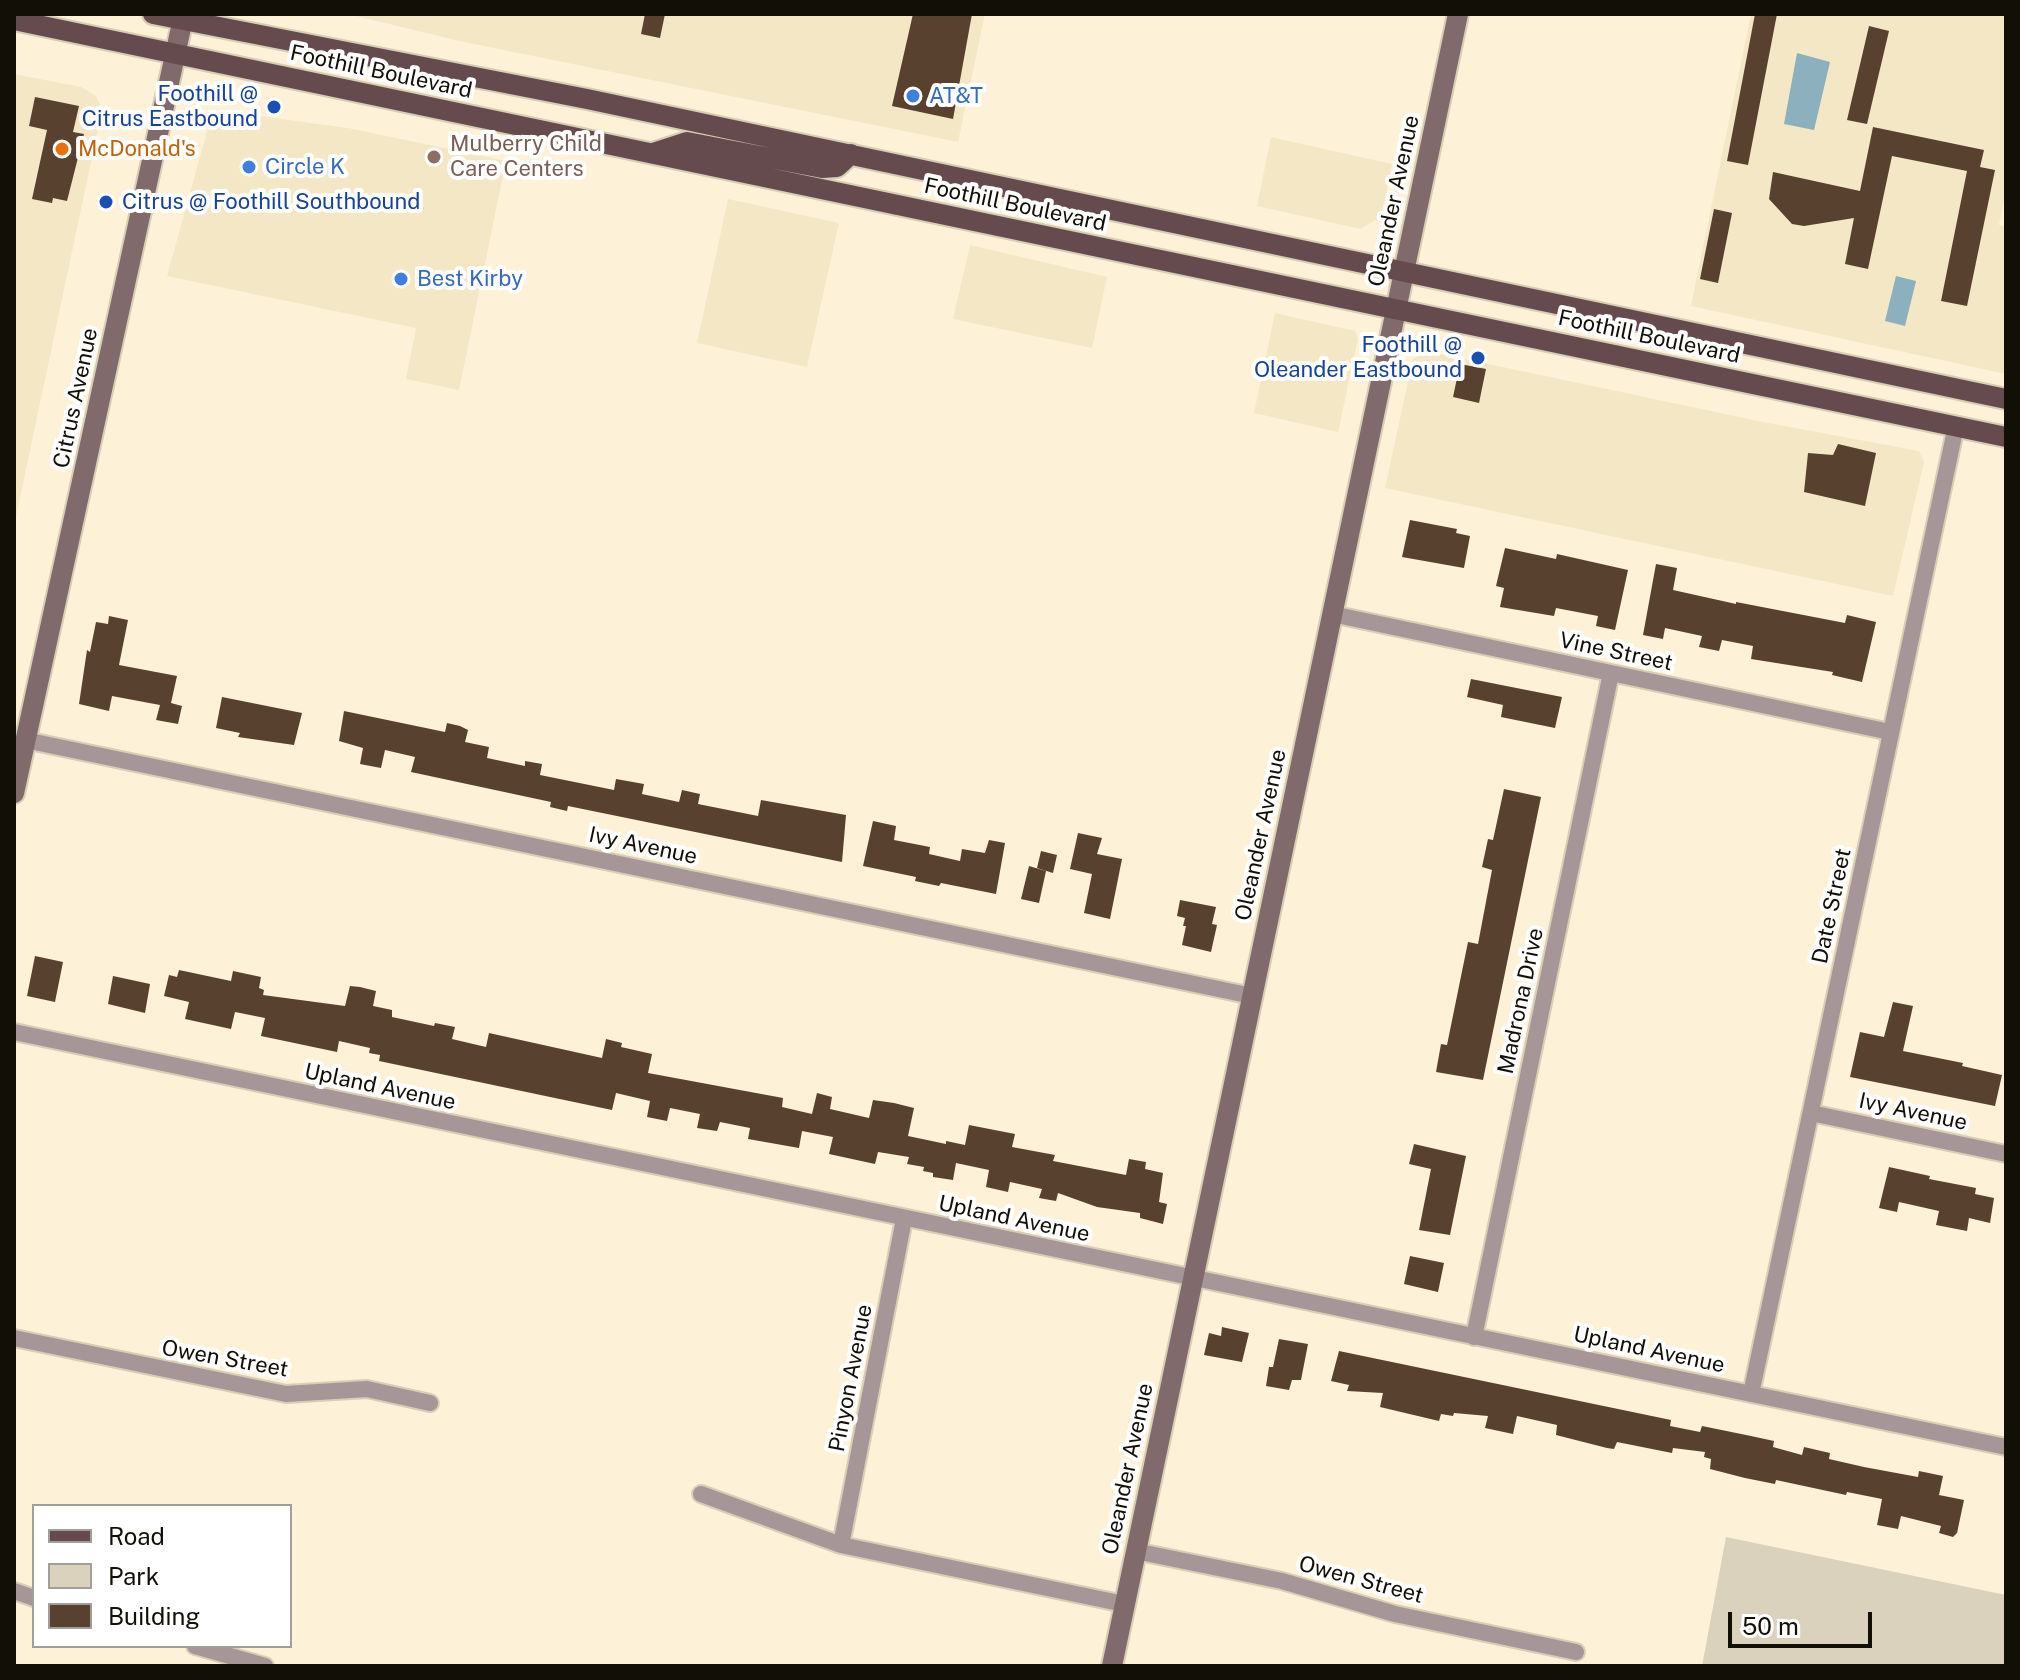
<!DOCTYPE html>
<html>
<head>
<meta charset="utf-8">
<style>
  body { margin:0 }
  #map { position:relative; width:2020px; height:1680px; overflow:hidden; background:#fdf2d8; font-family:"Public Sans",sans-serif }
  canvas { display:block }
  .frame { position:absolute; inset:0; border:16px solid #120f06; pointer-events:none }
  .legend { position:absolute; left:32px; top:1504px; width:260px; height:144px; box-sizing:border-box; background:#fff; border:2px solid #a09f9b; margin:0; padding:10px 14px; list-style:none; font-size:24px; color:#120f06 }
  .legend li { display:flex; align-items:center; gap:16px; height:40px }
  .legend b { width:40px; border:2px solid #a09f9b }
  .scale { position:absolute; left:1728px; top:1612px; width:144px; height:36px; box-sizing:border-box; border:4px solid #120f06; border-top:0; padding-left:10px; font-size:24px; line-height:28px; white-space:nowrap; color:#120f06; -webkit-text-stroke:6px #fff; paint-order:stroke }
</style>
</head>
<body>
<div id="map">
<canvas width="2020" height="1680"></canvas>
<div class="frame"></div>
<ul class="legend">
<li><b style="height:10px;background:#664b4e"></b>Road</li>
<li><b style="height:22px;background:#dad2bd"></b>Park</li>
<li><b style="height:22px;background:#58412f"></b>Building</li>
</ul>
<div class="scale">50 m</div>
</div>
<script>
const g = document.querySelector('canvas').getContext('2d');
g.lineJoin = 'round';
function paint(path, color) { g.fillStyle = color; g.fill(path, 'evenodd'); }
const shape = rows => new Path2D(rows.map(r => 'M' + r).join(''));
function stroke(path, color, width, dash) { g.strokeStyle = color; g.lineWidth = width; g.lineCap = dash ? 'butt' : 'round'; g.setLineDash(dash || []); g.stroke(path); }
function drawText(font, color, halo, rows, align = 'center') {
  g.font = font + ' "Public Sans",sans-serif'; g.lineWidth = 8; g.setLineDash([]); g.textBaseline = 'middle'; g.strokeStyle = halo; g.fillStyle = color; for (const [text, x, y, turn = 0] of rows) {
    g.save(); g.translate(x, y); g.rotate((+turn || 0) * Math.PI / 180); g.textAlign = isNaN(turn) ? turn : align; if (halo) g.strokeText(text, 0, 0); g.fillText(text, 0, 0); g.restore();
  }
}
paint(shape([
  [348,14,985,14,958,142,459,41],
  [1751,14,1991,14,2006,17,2006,190,1999,225,2006,227,2006,374,1691,306],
  [14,74,81,87,96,96,102,110,14,526],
  [213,110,348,128,506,161,459,390,406,379,416,328,167,276],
  [1271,137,1392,164,1381,217,1360,229,1257,206],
  [728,199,839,223,807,367,697,343],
  [970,245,1107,277,1092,348,953,319],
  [1275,313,1355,331,1358,339,1338,432,1254,413],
  [1427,351,1763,422,1919,451,1924,462,1893,596,1385,488,1413,359]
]), '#f3e7c5');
paint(shape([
  [1726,1537,2006,1595,2006,1666,1702,1666]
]), '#dad2bd');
paint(shape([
  [1797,53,1830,62,1814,130,1784,124],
  [1896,276,1916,281,1905,326,1885,321]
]), '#8cb0bd');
paint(shape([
  [645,14,665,14,660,38,641,34],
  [913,14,972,14,953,119,892,106],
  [1755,14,1777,14,1748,165,1727,161],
  [1869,26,1889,31,1867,124,1847,120],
  [35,97,79,106,73,132,84,134,67,201,53,198,52,203,32,199,47,130,29,126],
  [1873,127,1984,150,1980,167,1995,170,1967,306,1941,301,1967,171,1892,156,1868,269,1845,264,1854,218,1804,226,1792,224,1769,199,1773,172,1860,191],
  [1714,209,1732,213,1718,283,1700,279],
  [1460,364,1486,369,1479,403,1453,397],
  [1838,444,1876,453,1865,506,1804,492,1808,453,1833,455],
  [1410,520,1457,529,1456,533,1470,536,1464,568,1402,557],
  [1505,548,1556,559,1557,554,1628,570,1615,630,1596,626,1598,616,1556,608,1554,616,1500,607,1504,588,1496,586],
  [1656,564,1677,568,1673,590,1736,604,1736,602,1845,623,1847,615,1876,622,1862,682,1832,675,1833,672,1751,659,1753,646,1722,640,1719,651,1699,647,1702,636,1665,628,1663,639,1643,635],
  [109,616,128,620,119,665,177,676,171,703,182,706,178,724,156,720,160,705,112,696,109,711,79,704,87,650,90,652,96,622,108,624],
  [1471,679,1562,697,1555,728,1501,717,1503,705,1467,697],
  [222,697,302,713,294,745,238,737,240,733,216,728],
  [344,711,445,732,447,723,460,726,468,730,465,742,489,747,487,758,525,766,525,761,542,764,540,775,614,790,616,779,644,784,642,794,679,802,682,790,700,794,698,804,758,816,761,800,846,815,842,862,568,806,567,811,550,807,551,802,411,772,415,757,385,750,381,768,360,764,363,748,339,741],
  [1504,789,1541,797,1483,1080,1436,1072,1441,1044,1447,1045,1468,942,1478,944,1492,870,1482,867,1488,839,1493,840],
  [873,821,896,826,894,840,930,847,929,854,960,861,962,849,985,853,989,840,1005,843,996,894,941,883,939,886,915,881,916,877,863,866],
  [1078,833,1102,838,1097,854,1122,859,1110,919,1084,913,1092,874,1070,869],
  [1041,851,1057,855,1053,873,1037,868],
  [1029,866,1046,871,1039,903,1021,899],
  [1180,900,1216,907,1212,924,1217,925,1211,952,1182,945,1186,926,1183,926,1185,918,1177,916],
  [35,956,63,962,55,1002,27,996],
  [179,970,231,981,233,971,261,977,259,988,264,990,263,995,345,1006,350,986,360,987,376,991,373,1006,392,1010,392,1017,434,1026,435,1023,455,1027,452,1039,486,1047,489,1033,602,1058,606,1039,622,1043,621,1047,652,1054,648,1073,783,1098,782,1107,812,1114,817,1093,832,1097,830,1109,869,1118,873,1100,894,1103,914,1108,908,1136,946,1144,946,1141,965,1145,969,1125,1015,1134,1012,1147,1055,1155,1053,1161,1126,1175,1129,1159,1146,1162,1145,1169,1163,1173,1159,1202,1167,1204,1163,1224,1140,1218,1140,1213,1097,1207,1058,1193,1056,1201,1039,1198,1042,1189,1010,1182,1008,1192,986,1187,989,1170,956,1163,953,1180,933,1177,933,1173,923,1171,924,1167,907,1164,909,1157,878,1152,875,1164,829,1154,833,1137,802,1131,799,1148,748,1139,750,1128,720,1122,717,1131,697,1128,700,1114,670,1108,667,1121,647,1117,650,1101,616,1093,612,1110,379,1061,380,1055,369,1053,370,1048,339,1041,337,1052,261,1036,265,1018,235,1012,231,1029,185,1019,189,1002,164,996,169,975,177,977],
  [113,976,150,984,145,1013,108,1004],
  [1893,1002,1913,1006,1903,1051,1963,1063,1962,1066,2002,1075,1995,1106,1850,1077,1860,1032,1884,1037],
  [1414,1144,1466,1156,1450,1235,1419,1230,1431,1169,1409,1164],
  [1889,1167,1930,1176,1929,1179,1976,1188,1975,1194,1994,1198,1990,1223,1969,1218,1967,1231,1936,1225,1939,1211,1899,1202,1897,1212,1879,1208],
  [1410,1256,1444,1263,1438,1292,1404,1284],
  [1222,1327,1249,1333,1242,1362,1204,1355,1209,1333,1221,1336],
  [1279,1339,1308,1344,1301,1380,1292,1380,1289,1390,1266,1386,1269,1367,1273,1367],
  [1339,1351,1671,1420,1670,1426,1700,1432,1702,1426,1751,1436,1774,1441,1773,1447,1802,1455,1804,1447,1830,1453,1829,1459,1864,1467,1918,1477,1919,1471,1943,1476,1939,1495,1964,1500,1957,1533,1953,1537,1939,1533,1941,1526,1901,1516,1898,1529,1877,1525,1882,1499,1847,1492,1846,1495,1776,1480,1775,1484,1745,1478,1710,1469,1711,1459,1704,1457,1705,1452,1673,1448,1672,1453,1617,1442,1614,1449,1607,1448,1556,1435,1557,1425,1517,1416,1513,1434,1485,1428,1488,1416,1454,1413,1453,1416,1441,1414,1439,1421,1380,1407,1383,1393,1347,1391,1349,1385,1331,1381]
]), '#58412f');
const street = shape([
  [1332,614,1890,732],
  [25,740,1252,996],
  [14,1032,2006,1447],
  [1811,1113,2006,1154],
  [1474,1337,1611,673],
  [14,1338,286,1394,367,1389,430,1403],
  [1751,1394,1956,426],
  [701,1494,841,1545,1124,1604],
  [841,1545,904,1219],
  [1135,1551,1282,1581,1395,1614,1576,1652],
  [14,1591,34,1598],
  [195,1646,265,1666]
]);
const secondary = shape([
  [14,793,184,14],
  [1112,1666,1458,14]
]);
const primary = shape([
  [153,14,587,99,2006,399],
  [14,20,2006,437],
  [653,153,687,142,822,168,837,167,851,154]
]);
stroke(street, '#d7ceb6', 20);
stroke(secondary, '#d7ceb6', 24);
stroke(primary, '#d7ceb6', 24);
stroke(street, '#a69697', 16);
stroke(secondary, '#816a6c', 20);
stroke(primary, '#664b4e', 20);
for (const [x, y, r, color] of [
  [913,96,8,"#3f7fe0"],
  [274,107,8,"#1a4fb4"],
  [62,149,8,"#e8710a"],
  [434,157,8,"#8d6e63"],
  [249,167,8,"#3f7fe0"],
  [106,202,8,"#1a4fb4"],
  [401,279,8,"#3f7fe0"],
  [1478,358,8,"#1a4fb4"]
]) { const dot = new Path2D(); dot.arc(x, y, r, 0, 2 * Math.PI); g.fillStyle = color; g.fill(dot); stroke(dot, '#fff', 3); }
drawText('22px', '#120f06', '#fff', [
  ["Foothill Boulevard",381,72,12],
  ["Oleander Avenue",1394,201,-78],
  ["Foothill Boulevard",1015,205,12],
  ["Foothill Boulevard",1649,337,12],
  ["Citrus Avenue",76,398,-78],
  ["Vine Street",1616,652,12],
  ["Oleander Avenue",1261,835,-78],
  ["Ivy Avenue",643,846,12],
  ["Date Street",1832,906,-78],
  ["Madrona Drive",1521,1001,-78],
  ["Upland Avenue",380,1087,12],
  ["Ivy Avenue",1913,1112,12],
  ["Upland Avenue",1014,1219,12],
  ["Upland Avenue",1649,1350,12],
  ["Owen Street",225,1359,10],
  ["Pinyon Avenue",851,1378,-79],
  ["Oleander Avenue",1128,1469,-78],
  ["Owen Street",1361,1580,15]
]);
drawText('22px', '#164399', '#fff', [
  ["Foothill @",258,94],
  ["Citrus Eastbound",258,119],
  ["Citrus @ Foothill Southbound",122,202,"left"],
  ["Foothill @",1462,345],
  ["Oleander Eastbound",1462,370]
], 'right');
drawText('22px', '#366cbe', '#fff', [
  ["AT&T",929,96],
  ["Circle K",265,167],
  ["Best Kirby",417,279]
], 'left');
drawText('22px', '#785e54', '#fff', [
  ["Mulberry Child",450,144],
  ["Care Centers",450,169]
], 'left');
drawText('22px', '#c56008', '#fff', [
  ["McDonald's",78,149]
], 'left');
</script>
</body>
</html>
